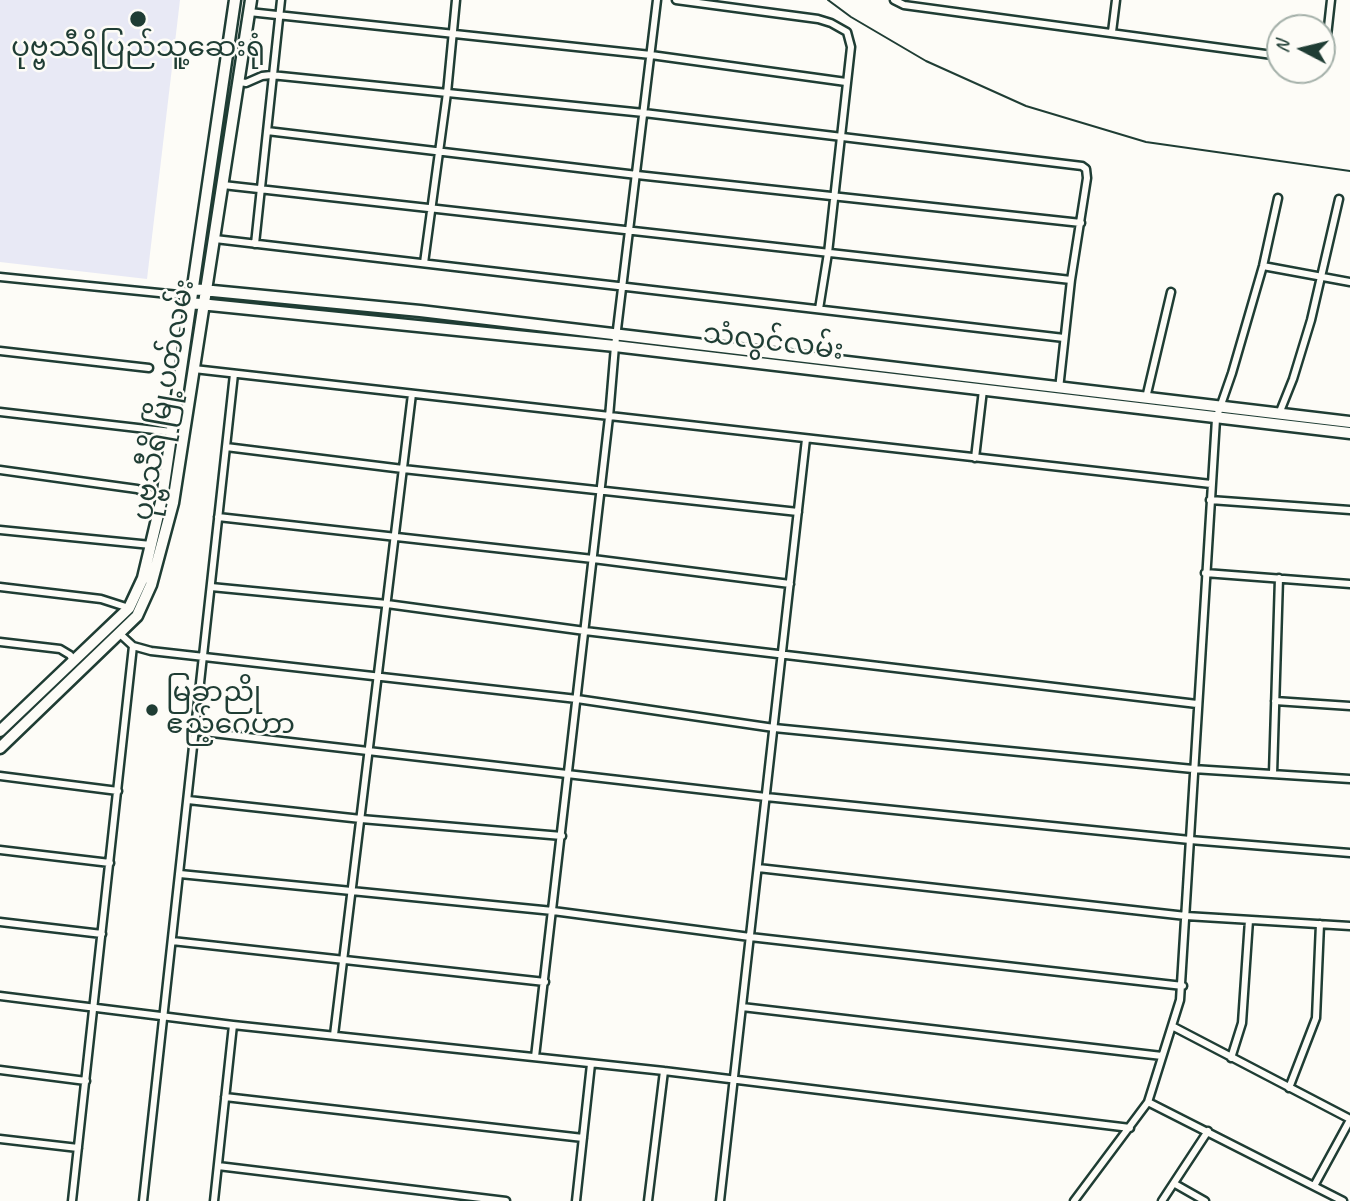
<!DOCTYPE html>
<html>
<head>
<meta charset="utf-8">
<style>
  body { margin:0 }
  #map { position:relative; width:1350px; height:1201px; overflow:hidden; background:#fdfcf7; font-family:Caveat,sans-serif }
  canvas { display:block }
  .north { position:absolute; left:1266px; top:14px; width:70px; height:70px; box-sizing:border-box; background:#fdfcf7; border:2px solid #a4b0a9; border-radius:50%; rotate:277deg; font-size:19px; font-weight:700; line-height:28px; text-align:center; color:#1f3d34 }
  .north::after { content:''; display:block; margin:auto; width:24px; height:32px; background:#1f3d34; clip-path:polygon(50% 0,100% 100%,50% 72%,0 100%) }
</style>
</head>
<body>
<div id="map">
<canvas width="1350" height="1201"></canvas>
<div class="north">N</div>
</div>
<script>
const g = document.querySelector('canvas').getContext('2d');
g.lineJoin = 'round';
function paint(path, color) { g.fillStyle = color; g.fill(path, 'evenodd'); }
const shape = rows => new Path2D(rows.map(r => 'M' + r).join(''));
function stroke(path, color, width, dash) { g.strokeStyle = color; g.lineWidth = width; g.lineCap = dash ? 'butt' : 'round'; g.setLineDash(dash || []); g.stroke(path); }
function drawText(font, color, halo, rows, align = 'center') {
  g.font = font + ' Caveat,"Noto Sans Myanmar",sans-serif'; g.lineWidth = 5; g.setLineDash([]); g.textBaseline = 'middle'; g.strokeStyle = halo; g.fillStyle = color; for (const [text, x, y, turn = 0] of rows) {
    g.save(); g.translate(x, y); g.rotate((+turn || 0) * Math.PI / 180); g.textAlign = isNaN(turn) ? turn : align; if (halo) g.strokeText(text, 0, 0); g.fillText(text, 0, 0); g.restore();
  }
}
paint(shape([
  [0,0,180,0,147,279,0,262]
]), '#e8e9f5');
const minor = shape([
  [676,0,818,19,831,23,847,32,851,47,828,253,819,309],
  [894,0,904,5,1280,56],
  [249,12,651,55,846,82],
  [1112,32,1116,0],
  [1322,62,1324,63,1331,0],
  [240,82,246,83,262,76,271,75,644,113,1082,166,1086,169,1087,178,1071,280,1059,389],
  [267,131,637,175,1081,223],
  [223,185,1071,280],
  [215,239,1064,338],
  [255,244,281,0],
  [424,263,447,93,456,0],
  [1263,266,1350,282],
  [0,277,179,295,192,289],
  [0,351,149,368],
  [194,369,1211,484],
  [1146,398,1171,292],
  [0,412,172,432],
  [1279,414,1293,379,1311,320,1339,199],
  [226,447,403,469,798,512],
  [975,458,983,390],
  [0,470,137,489,173,503],
  [1210,500,1350,510],
  [218,517,593,559,790,584],
  [0,530,151,545],
  [1205,573,1350,584],
  [0,587,101,599,129,608],
  [211,587,387,604,585,631,1197,704],
  [120,634,133,646,151,651,577,699,774,728,1193,769,1350,779],
  [0,642,60,649,70,655,74,662],
  [1275,701,1350,706],
  [195,731,766,797,1190,840,1350,853],
  [1273,774,1279,578],
  [0,776,118,791],
  [188,800,361,819,562,836],
  [0,850,110,863],
  [758,868,1186,916,1350,926],
  [180,874,553,911,750,937,1183,986],
  [0,922,102,934],
  [172,941,545,982],
  [0,996,233,1025,664,1071,1130,1128],
  [742,1007,1162,1056],
  [1172,1026,1350,1119],
  [334,1035,412,394],
  [535,1057,609,417,615,346,657,0],
  [1231,1058,1242,1023,1249,920],
  [0,1070,86,1081],
  [1289,1088,1316,1018,1320,924],
  [225,1097,583,1138],
  [1148,1102,1343,1201],
  [0,1139,78,1148],
  [218,1166,506,1201],
  [1175,1184,1205,1201],
  [1314,1186,1350,1120],
  [72,1201,133,646],
  [143,1201,234,374],
  [214,1201,233,1025],
  [576,1201,591,1064],
  [648,1201,664,1071],
  [720,1201,806,439],
  [1074,1201,1148,1102,1180,1000,1216,419,1232,373,1263,266,1278,198],
  [1162,1201,1208,1131]
]);
const primary = shape([
  [192,289,420,311,1350,422],
  [190,303,615,346,1350,433],
  [0,731,129,608,143,578,162,498,235,0],
  [0,748,137,616,151,585,173,503,251,0]
]);
stroke(minor, '#1f3d34', 11);
stroke(primary, '#1f3d34', 15);
stroke(minor, '#fdfcf7', 6);
stroke(primary, '#fdfcf7', 10);
stroke(shape([
  [828,0,851,17,926,61,1026,106,1146,142,1350,171]
]), '#1f3d34', 2);
for (const [x, y, r, color] of [
  [138,19,9,"#1f3d34"],
  [152,710,7,"#1f3d34"]
]) { const dot = new Path2D(); dot.arc(x, y, r, 0, 2 * Math.PI); g.fillStyle = color; g.fill(dot); stroke(dot, '#fdfcf7', 2.5); }
drawText('28px', '#1f3d34', '#fdfcf7', [
  ["ပုဗ္ဗသီရိပြည်သူ့ဆေးရုံ",138,49],
  ["မြခွာညို",166,694,"left"],
  ["ဧည့်ဂေဟာ",166,726,"left"]
]);
drawText('28px', '#1f3d34', '#fdfcf7', [
  ["သံလွင်လမ်း",773,343,7],
  ["ပုဗ္ဗသီရိ မြို့ပတ်လမ်း",165,400,-80]
]);
</script>
</body>
</html>
